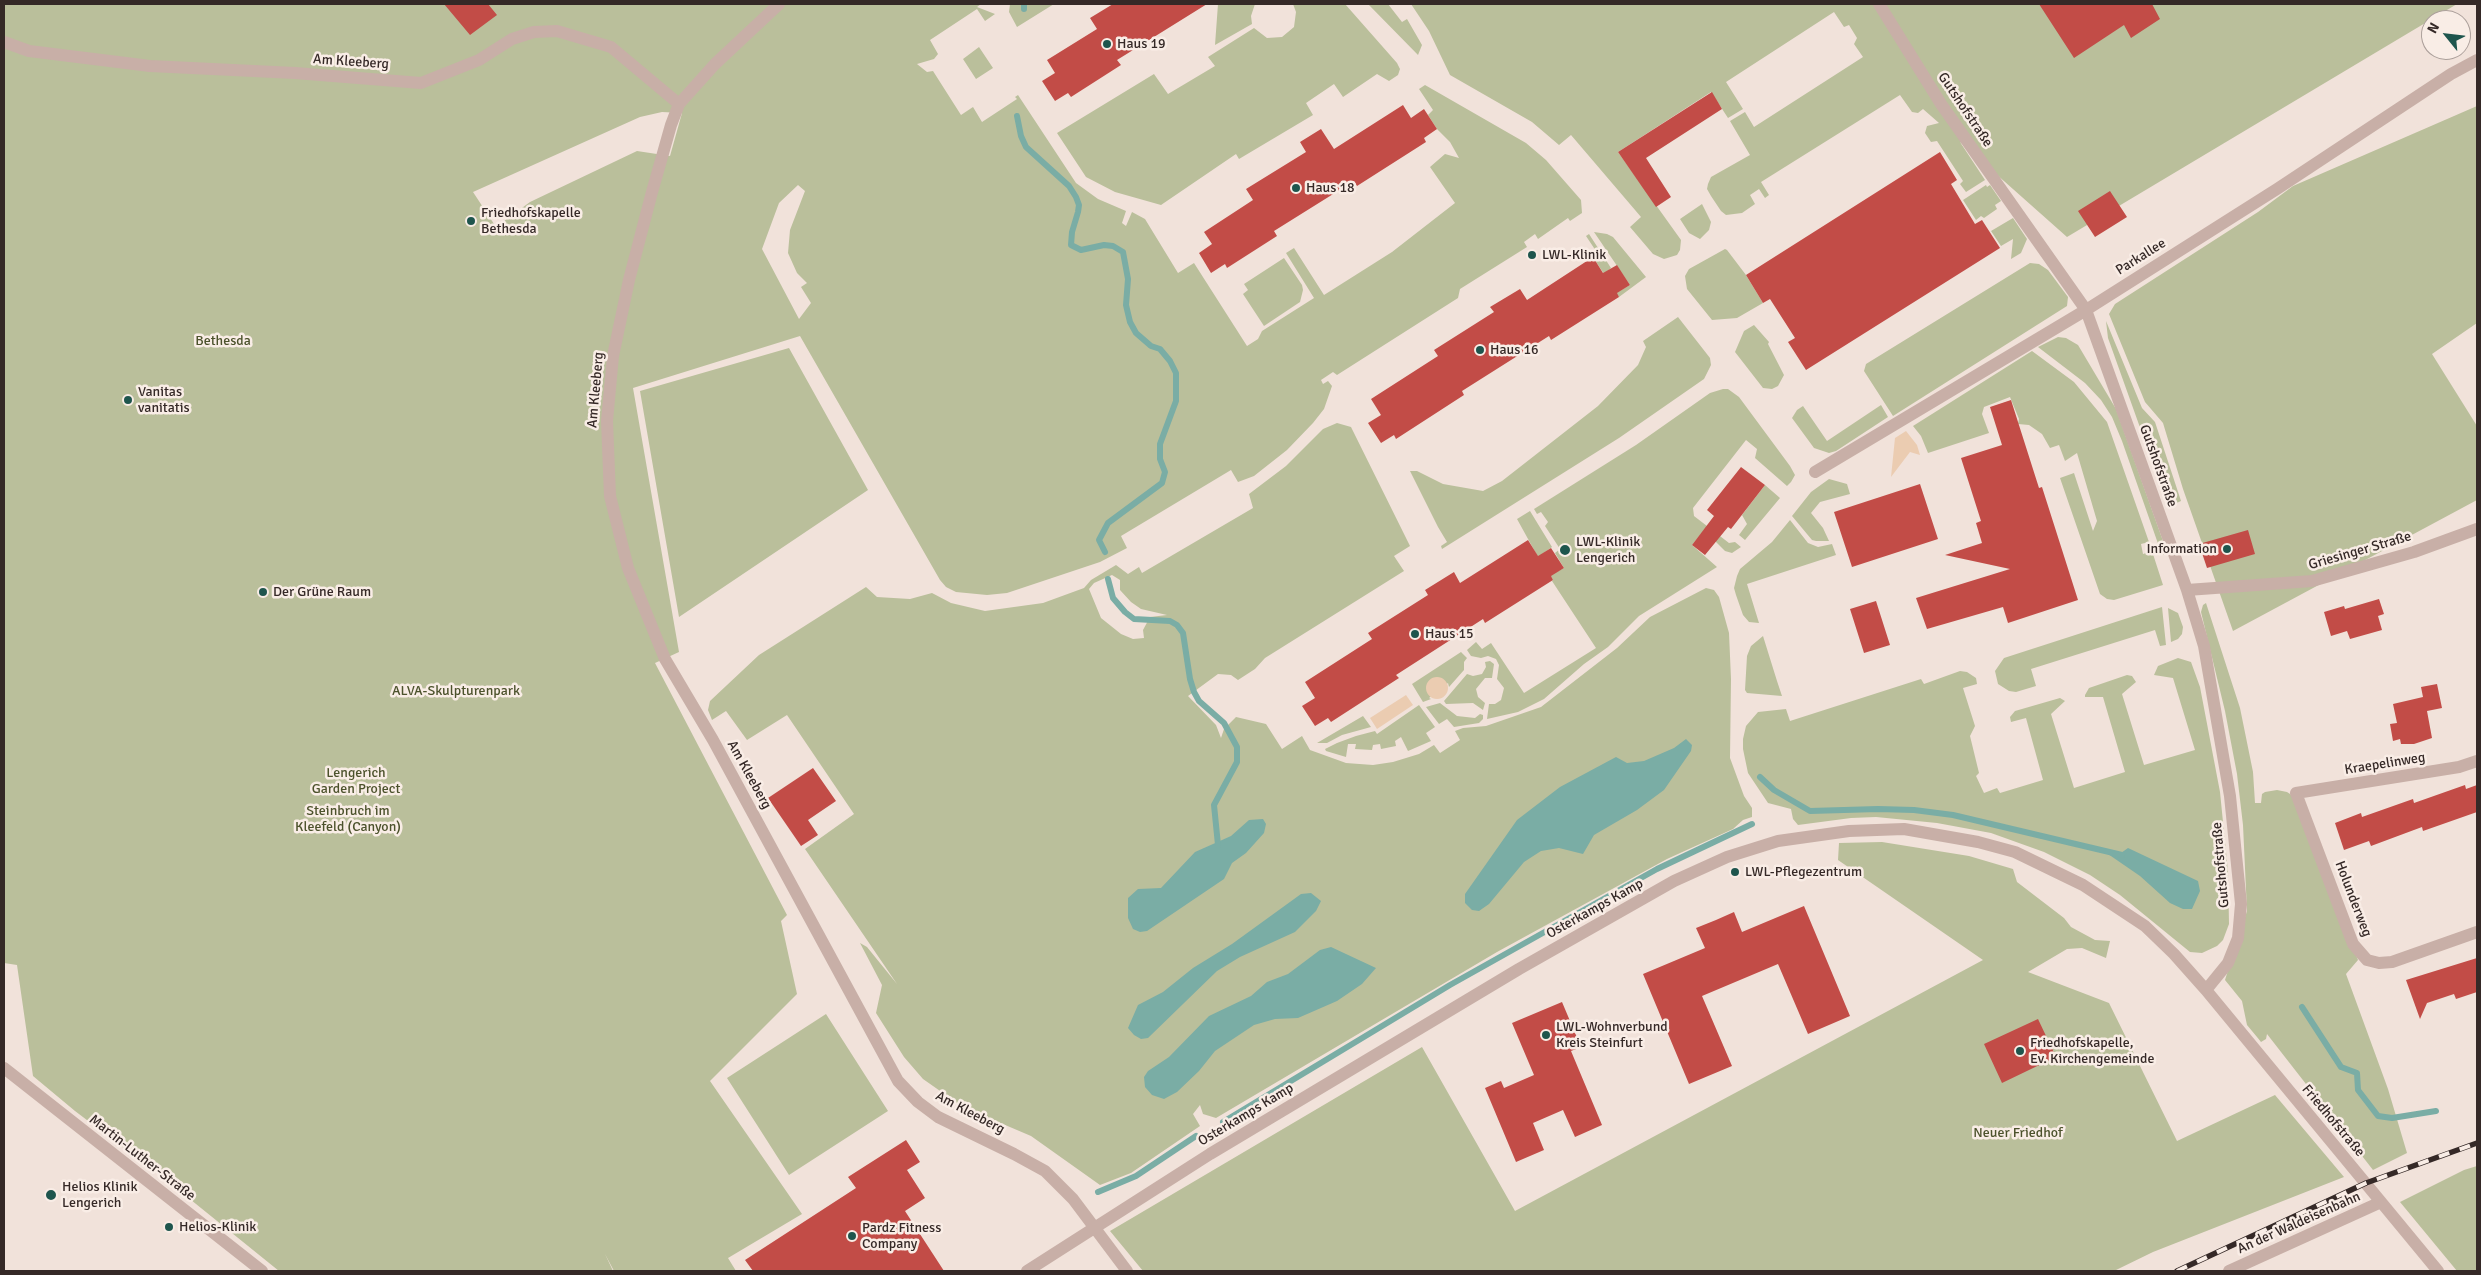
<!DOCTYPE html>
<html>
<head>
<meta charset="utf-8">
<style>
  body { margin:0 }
  #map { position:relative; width:2481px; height:1275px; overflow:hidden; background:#f1e2da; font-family:Signika,sans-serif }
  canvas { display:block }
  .frame { position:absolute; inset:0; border:5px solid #352927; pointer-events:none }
  .north { position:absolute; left:2421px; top:10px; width:50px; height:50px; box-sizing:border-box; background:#f9ede6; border:1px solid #ab9f9a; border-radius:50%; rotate:299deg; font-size:14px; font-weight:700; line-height:20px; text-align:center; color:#352927 }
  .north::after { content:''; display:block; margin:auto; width:18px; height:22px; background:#1e554d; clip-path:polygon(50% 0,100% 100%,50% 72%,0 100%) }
</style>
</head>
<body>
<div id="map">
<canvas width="2481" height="1275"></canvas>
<div class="frame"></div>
<div class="north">N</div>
</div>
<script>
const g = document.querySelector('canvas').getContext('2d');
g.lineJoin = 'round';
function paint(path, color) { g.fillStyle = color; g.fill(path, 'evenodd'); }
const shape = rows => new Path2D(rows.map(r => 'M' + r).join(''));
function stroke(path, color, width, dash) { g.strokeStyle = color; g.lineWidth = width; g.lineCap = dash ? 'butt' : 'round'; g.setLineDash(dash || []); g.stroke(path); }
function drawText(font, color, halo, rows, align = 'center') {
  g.font = font + ' Signika,sans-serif'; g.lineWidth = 5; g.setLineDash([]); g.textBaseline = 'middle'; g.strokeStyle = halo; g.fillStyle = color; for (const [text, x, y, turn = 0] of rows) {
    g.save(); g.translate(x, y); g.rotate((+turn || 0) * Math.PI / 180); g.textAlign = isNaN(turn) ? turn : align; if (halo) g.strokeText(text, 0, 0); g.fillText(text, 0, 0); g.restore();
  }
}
paint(shape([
  [4,4,981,4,977,7,995,14,985,21,977,9,930,40,938,54,934,59,917,64,927,72,933,71,961,115,973,107,982,122,1017,99,1015,97,1018,95,1076,183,1098,199,1126,211,1122,223,1126,226,1132,212,1145,219,1178,273,1194,263,1247,346,1258,339,1262,331,1314,298,1286,253,1294,248,1324,295,1392,252,1455,203,1430,167,1445,154,1459,158,1450,142,1437,129,1428,115,1433,110,1419,89,1425,85,1526,143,1546,160,1581,200,1582,213,1570,221,1568,218,1538,239,1535,234,1524,242,1527,247,1460,289,1458,298,1337,375,1333,372,1321,380,1323,384,1328,381,1332,386,1324,409,1313,423,1287,450,1254,476,1238,482,1231,470,1121,536,1127,548,1100,562,1007,593,987,595,956,592,946,587,940,580,800,336,633,388,679,652,655,663,787,915,781,921,797,994,710,1081,802,1214,728,1258,736,1271,614,1271,605,1254,613,1271,279,1271,170,1183,75,1111,33,1076,17,965,4,963],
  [662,112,682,113,670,156,637,151,530,202,496,227,473,192,640,117],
  [798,185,805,191,790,230,788,253,797,273,807,283,801,287,811,303,799,319,762,249,779,203],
  [1010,4,1054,4,1017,27,1009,12],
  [1218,4,1255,4,1251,16,1252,24,1215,45],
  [1293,4,1345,4,1397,63,1400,69,1398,75,1389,81,1377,74,1343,97,1334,84,1306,103,1313,115,1239,159,1236,154,1161,205,1115,192,1086,177,1057,133,1154,74,1168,94,1215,66,1208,57,1254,28,1267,38,1282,37,1294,27,1296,12],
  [1368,4,1388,4,1402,22,1407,19,1422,45,1418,55],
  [1411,4,2457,4,2067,237,1960,142,1985,180,1966,192,1960,184,1963,181,1937,141,1931,142,1925,133,1927,126,1939,123,1923,109,1918,113,1912,112,1900,95,1761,182,1769,195,1765,198,1759,189,1750,195,1755,204,1742,213,1726,215,1721,211,1711,196,1707,189,1708,184,1711,177,1750,155,1730,121,1745,112,1754,127,1863,57,1854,44,1857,38,1849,25,1844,27,1834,12,1726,82,1743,109,1728,118,1711,92,1618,152,1681,240,1680,250,1677,255,1664,259,1653,254,1630,227,1641,217,1571,135,1559,145,1532,122,1450,75,1429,31],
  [979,47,993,68,976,79,963,59],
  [2477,106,2477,323,2432,354,2477,426,2477,500,2233,631,2183,489,2163,423,2145,402,2109,314,2115,304,2258,212,2293,186],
  [1986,185,1987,187,1990,185,2001,201,1995,205,1997,209,1984,218,1981,216,1976,220,1963,200],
  [1702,204,1711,222,1709,230,1700,239,1689,233,1680,219],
  [2013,218,2027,239,2021,253,2011,259,2013,239,2001,246,1991,231],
  [1594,232,1607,234,1613,237,1646,277,1619,297,1616,293,1630,285],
  [1589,234,1611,268,1604,274,1593,257,1598,254,1586,236],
  [1725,249,1727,250,1746,275,1763,303,1737,318,1712,320,1687,289,1685,276,1689,269],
  [1284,258,1302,285,1303,290,1300,302,1264,326,1243,294,1248,290,1244,284],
  [2030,263,2039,264,2048,270,2068,297,2067,306,1893,416,1864,371,1866,364],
  [1678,317,1710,358,1711,365,1704,379,1619,438,1442,549,1441,546,1447,542,1438,527,1410,471,1417,471,1443,484,1483,491,1502,481,1598,406,1638,365,1646,347,1643,341],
  [2106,321,2142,408,2155,422,2181,501,2172,505,2167,503,2108,338],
  [1754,325,1769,342,1768,344,1784,375,1778,386,1772,389,1763,388,1735,352,1744,331],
  [2058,337,2066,338,2078,345,2116,409,2168,555,2162,555,2122,441,2112,417,2101,400,2085,383,2038,347],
  [789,348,868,490,679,617,640,391],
  [2032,351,2074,382,2107,422,2149,542,2141,544,2143,554,2152,551,2163,585,2114,600,2107,599,2100,594,2060,478,2074,473,2093,531,2097,521,2077,453,2065,461,2059,445,2050,448,2042,434,2029,425,2018,424,2019,419,2010,397,1984,407,1982,414,1989,433,1928,453,1921,436,1913,426],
  [1723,389,1728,389,1739,397,1790,466,1795,475,1791,482,1787,486,1755,458,1757,449,1746,440,1693,508,1694,516,1729,543,1735,542,1741,547,1732,553,1725,551,1704,530,1692,545,1717,567,1639,616,1608,647,1584,664,1544,699,1518,712,1487,719,1489,704,1495,704,1501,700,1504,688,1497,679,1499,665,1496,659,1488,656,1481,658,1471,656,1467,650,1476,642,1482,649,1491,643,1524,693,1596,648,1552,581,1553,580,1550,575,1564,568,1555,553,1560,549,1545,526,1548,522,1541,512,1537,514,1534,509,1636,445,1710,393],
  [1881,405,1888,417,1836,451,1829,453,1814,448,1792,418,1797,410,1803,406,1827,441],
  [1337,423,1351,427,1410,546,1394,556,1404,571,1265,658,1255,669,1238,680,1231,675,1218,674,1188,696,1216,725,1221,738,1224,729,1236,717,1266,724,1282,749,1302,736,1310,750,1346,763,1373,765,1393,762,1419,754,1434,745,1440,753,1460,740,1455,731,1463,728,1486,726,1541,707,1617,648,1650,617,1706,588,1714,590,1719,597,1729,633,1731,679,1730,758,1744,796,1752,808,1752,817,1743,820,1733,829,1667,859,1497,952,1216,1118,1203,1114,1200,1105,1193,1114,1200,1126,1131,1173,1100,1185,1031,1136,963,1107,923,1079,904,1057,876,1013,882,985,860,943,867,947,897,984,805,849,854,814,787,715,747,740,726,711,712,720,708,710,710,701,759,655,866,587,877,597,910,599,932,593,951,603,985,611,1043,603,1084,588,1091,580,1116,565,1128,574,1139,567,1142,573,1253,508,1249,494,1286,466,1323,429],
  [1112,575,1120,580,1120,590,1131,602,1141,609,1167,615,1150,617,1143,630,1144,638,1133,639,1121,634,1101,618,1089,589,1094,583],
  [1829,479,1847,484,1850,494,1820,502,1811,513,1823,528,1829,541,1816,541,1812,540,1792,516,1811,492],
  [1765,485,1780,498,1745,540,1739,535,1747,524,1742,515],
  [1530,511,1552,547,1538,557,1517,519],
  [1790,520,1808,543,1818,547,1832,544,1836,555,1747,584,1759,623,1749,622,1743,615,1736,595,1734,588,1737,576,1740,569,1772,542],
  [2206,603,2240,708,2253,772,2255,803,2261,803,2262,794,2265,792,2277,790,2287,792,2293,796,2358,960,2346,974,2388,1089,2407,1153,2373,1170,2267,1034,2266,1039,2261,1042,2257,1037,2247,1025,2242,1001,2225,980,2247,911,2243,825,2237,774,2225,711,2201,612,2203,605],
  [2162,607,2166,645,2160,646,2155,630,2031,669,2036,686,2016,692,2009,691,1998,684,1995,671,2004,658],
  [2168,608,2178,613,2183,627,2182,634,2178,639,2171,642],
  [1763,636,1777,681,1782,696,1747,693,1745,690,1747,656,1751,646],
  [1461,652,1467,658,1464,662,1464,670,1449,687,1448,683,1429,698,1431,699,1423,702,1412,684],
  [2178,658,2191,662,2200,687,2220,792,2228,872,2229,924,2223,940,2217,946,2202,953,2190,952,2120,895,2090,875,2044,852,1991,833,1937,823,1876,817,1851,818,1798,825,1793,819,1791,809,1768,803,1748,773,1743,749,1743,739,1746,726,1758,712,1786,709,1790,721,1921,679,1924,684,1960,671,1967,672,1976,678,1977,684,1963,688,1975,726,1970,736,1979,773,1976,776,1984,793,1997,788,2000,793,2043,780,2026,718,2011,722,2010,717,2015,711,2060,698,2065,701,2051,714,2074,788,2125,772,2103,697,2085,697,2085,695,2089,688,2127,675,2132,676,2136,682,2122,694,2144,765,2195,750,2173,678,2154,675,2158,666],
  [1485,662,1490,661,1494,664,1492,678,1485,678,1476,689,1478,697,1485,703,1483,710,1473,703,1446,704,1444,701,1467,674,1473,676,1482,674,1486,667],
  [1440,703,1457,716,1475,718,1480,714,1483,715,1483,719,1479,723,1454,727,1447,719,1439,724,1426,707],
  [1419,705,1435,727,1426,733,1431,741,1408,751,1401,737,1395,741,1396,746,1381,749,1380,744,1373,745,1372,750,1355,749,1356,744,1348,744,1346,757,1326,751,1325,749,1337,743,1356,736,1375,731,1377,734],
  [1363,716,1371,727,1342,735,1327,743,1317,743],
  [1882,842,1969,856,2013,869,2017,882,2064,918,2071,927,2095,940,2110,941,2106,958,2082,948,2067,949,2028,972,2109,1003,2177,1141,2275,1095,2344,1177,2153,1252,2114,1271,1143,1271,1110,1231,1422,1047,1515,1211,1983,960,1838,860,1839,843],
  [826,1014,888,1111,789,1175,727,1078],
  [2477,1166,2477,1271,2457,1271,2400,1202,2464,1170]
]), '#babf9b');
paint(shape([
  [1906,431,1917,445,1920,455,1910,452,1891,477,1895,438],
  '1426 688a11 11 0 1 1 22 0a11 11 0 1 1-22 0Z',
  [1406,695,1413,705,1377,729,1370,718]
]), '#ebccb1');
paint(shape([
  [1686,739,1692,745,1691,751,1664,790,1637,810,1594,835,1583,854,1559,848,1541,851,1524,862,1489,904,1479,911,1472,910,1465,903,1465,894,1517,820,1560,787,1616,757,1627,763,1644,761,1674,748],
  [1263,819,1266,824,1264,833,1246,853,1232,863,1224,879,1147,931,1140,932,1133,929,1128,918,1128,898,1138,889,1161,888,1195,852,1231,836,1249,820],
  [2128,848,2198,881,2200,891,2192,909,2183,909,2170,903,2140,876,2108,854,2121,853],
  [1311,893,1321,901,1316,911,1295,932,1240,957,1217,971,1148,1038,1141,1039,1134,1035,1128,1028,1138,1005,1163,992,1193,968,1232,944,1301,894],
  [1331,947,1376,968,1362,984,1337,1001,1298,1018,1275,1019,1254,1025,1215,1051,1199,1071,1177,1092,1164,1099,1152,1095,1145,1087,1144,1077,1148,1071,1169,1057,1209,1016,1251,996,1267,982,1288,974,1320,950]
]), '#7aada5');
stroke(shape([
  [1024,4,1024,9],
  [1017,116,1021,136,1026,147,1069,186,1076,197,1079,205,1078,212,1072,232,1071,245,1081,250,1104,245,1113,246,1123,252,1128,279,1126,305,1130,322,1136,333,1151,346,1160,349,1170,361,1176,373,1176,401,1160,444,1160,459,1165,472,1162,483,1108,523,1099,540,1105,552],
  [1108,579,1113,598,1125,612,1134,619,1170,621,1177,625,1183,633,1190,679,1194,692,1199,701,1224,723,1237,747,1237,762,1214,805,1218,845],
  [1760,777,1774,790,1810,811,1878,809,1914,810,1953,815,2122,855],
  [2302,1007,2341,1067,2357,1073,2358,1090,2378,1116,2392,1118,2436,1111],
  [1223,1122,1450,985,1657,869,1752,824],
  [1098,1192,1136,1176,1196,1136]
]), '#7aada5', 6);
paint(shape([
  [444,4,488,4,497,15,470,35],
  [1113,4,1207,4,1117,60,1121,65,1071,97,1068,93,1055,101,1042,81,1055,73,1047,60,1097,29,1090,18],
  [2039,4,2152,4,2160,19,2131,38,2124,25,2074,58],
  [1712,92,1722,109,1646,158,1671,197,1656,207,1618,152],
  [1403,105,1411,118,1424,109,1437,129,1424,138,1426,142,1357,186,1354,181,1274,231,1277,236,1227,268,1225,264,1211,273,1199,253,1212,244,1204,232,1253,200,1246,189,1306,152,1300,142,1321,129,1334,149],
  [1940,152,1957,180,1951,184,1975,224,1982,220,2000,248,1806,370,1788,342,1795,338,1770,299,1763,303,1746,275],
  [2110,191,2127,217,2095,237,2078,211],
  [1593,257,1603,273,1617,265,1630,285,1617,293,1619,297,1551,340,1549,336,1462,391,1464,395,1396,439,1394,435,1381,443,1368,423,1381,415,1371,399,1438,356,1434,350,1494,312,1490,307,1520,289,1527,300],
  [2011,400,2039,488,2042,487,2078,600,2008,623,2003,607,1927,629,1916,598,2010,569,1945,555,1982,543,1976,523,1981,521,1961,458,2002,445,1990,407],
  [1741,467,1765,485,1731,529,1728,527,1705,555,1692,545,1714,516,1707,510],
  [1920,484,1938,539,1852,567,1834,512],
  [2248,530,2255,554,2207,568,2199,544],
  [1528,540,1538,556,1551,548,1564,568,1551,576,1553,580,1485,623,1483,619,1396,675,1399,678,1331,722,1328,718,1315,726,1302,706,1315,698,1305,682,1372,639,1368,633,1428,595,1425,590,1454,572,1460,583],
  [2379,599,2384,614,2378,616,2382,630,2350,639,2347,631,2331,636,2324,612,2344,606,2345,609],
  [1876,601,1890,645,1864,653,1850,609],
  [2437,684,2442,708,2427,711,2432,738,2414,744,2401,744,2400,739,2393,741,2390,724,2397,723,2393,704,2423,697,2421,687],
  [813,768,836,801,808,820,818,835,801,846,768,798],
  [2465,785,2466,789,2477,785,2477,812,2423,831,2422,827,2371,846,2369,841,2344,850,2335,823,2361,813,2362,817,2413,799,2414,803],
  [1804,906,1850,1016,1808,1034,1778,964,1702,996,1732,1066,1689,1084,1643,974,1705,948,1696,928,1716,920,1734,912,1742,932],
  [2477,958,2477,992,2456,999,2454,994,2427,1003,2420,1019,2406,980],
  [1562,1002,1581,1047,1571,1051,1602,1125,1575,1137,1563,1110,1533,1123,1544,1150,1516,1162,1485,1088,1501,1081,1504,1088,1534,1075,1512,1023],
  [2038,1019,2056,1057,2002,1083,1984,1044],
  [906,1140,920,1162,907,1170,925,1198,905,1211,944,1271,753,1271,745,1260,856,1188,848,1177]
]), '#c24c47');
stroke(shape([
  [779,4,715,64,679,104,671,125,652,192,629,280,613,356,607,421,610,496,628,568,665,659,713,740,898,1081,918,1102,938,1117,1014,1154,1045,1171,1073,1199,1127,1271],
  [1879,4,1941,104,2086,310,2187,590,2204,646,2230,796,2241,904,2238,938,2228,963,2206,990],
  [4,42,29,51,150,66,295,73,421,83,479,60,512,39,534,32,557,31,611,47,679,104],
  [1815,472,2086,310,2277,189,2451,74,2477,60],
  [2187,590,2312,581,2414,552,2477,529],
  [2477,761,2459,767,2296,793,2353,944,2367,960,2379,963,2392,962,2477,932],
  [4,1068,262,1271],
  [1027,1271,1210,1154,1519,969,1674,881,1727,857,1778,841,1849,831,1904,829,1978,842,2015,852,2083,885,2145,926,2174,954,2206,990,2438,1271],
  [2229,1271,2381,1202]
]), '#c8afa7', 12);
const rail = shape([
  [2177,1271,2366,1183,2477,1143]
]);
stroke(rail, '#352927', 5.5);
stroke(rail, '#f9ede6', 4, [11]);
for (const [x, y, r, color] of [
  [1107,44,5,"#1e554d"],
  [1296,188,5,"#1e554d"],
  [471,221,5,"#1e554d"],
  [1532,255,5,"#1e554d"],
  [1480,350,5,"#1e554d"],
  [128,400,5,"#1e554d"],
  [2227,549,5,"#1e554d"],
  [1565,550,6,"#1e554d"],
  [263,592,5,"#1e554d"],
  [1415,634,5,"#1e554d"],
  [1735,872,5,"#1e554d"],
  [1546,1035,5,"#1e554d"],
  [2020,1051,5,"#1e554d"],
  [51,1195,6,"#1e554d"],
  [169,1227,5,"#1e554d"],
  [852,1236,5,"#1e554d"]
]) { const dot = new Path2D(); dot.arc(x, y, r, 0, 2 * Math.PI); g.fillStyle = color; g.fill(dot); stroke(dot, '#f9ede6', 2); }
drawText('14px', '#352927', '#f9ede6', [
  ["Haus 19",1117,44],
  ["Haus 18",1306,188],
  ["Friedhofskapelle",481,213],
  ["Bethesda",481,229],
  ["LWL-Klinik",1542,255],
  ["Haus 16",1490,350],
  ["Vanitas",138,392],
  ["vanitatis",138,408],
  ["LWL-Klinik",1576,542],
  ["Lengerich",1576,558],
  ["Information",2217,549,"right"],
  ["Der Grüne Raum",273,592],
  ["Haus 15",1425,634],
  ["LWL-Pflegezentrum",1745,872],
  ["LWL-Wohnverbund",1556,1027],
  ["Kreis Steinfurt",1556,1043],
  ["Friedhofskapelle,",2030,1043],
  ["Ev. Kirchengemeinde",2030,1059],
  ["Helios Klinik",62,1187],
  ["Lengerich",62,1203],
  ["Helios-Klinik",179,1227],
  ["Pardz Fitness",862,1228],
  ["Company",862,1244]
], 'left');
drawText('14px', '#352927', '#f9ede6', [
  ["Am Kleeberg",351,62,4],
  ["Gutshofstraße",1965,110,56],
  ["Parkallee",2141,257,-32],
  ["Am Kleeberg",596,390,-85],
  ["Gutshofstraße",2158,466,70],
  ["Griesinger Straße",2360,551,-16],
  ["Kraepelinweg",2385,764,-9],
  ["Am Kleeberg",749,775,61],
  ["Gutshofstraße",2221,865,-95],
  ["Holunderweg",2353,899,69],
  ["Osterkamps Kamp",1595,909,-29],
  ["Am Kleeberg",970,1113,28],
  ["Osterkamps Kamp",1246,1115,-31],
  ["Friedhofstraße",2333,1121,50],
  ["Martin-Luther-Straße",142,1158,38],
  ["An der Waldeisenbahn",2299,1223,-24]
]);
drawText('14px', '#4c522c', '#f9ede6', [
  ["Bethesda",223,341],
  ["ALVA-Skulpturenpark",456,691],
  ["Lengerich",356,773],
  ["Garden Project",356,789],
  ["Steinbruch im",348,811],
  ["Kleefeld (Canyon)",348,827],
  ["Neuer Friedhof",2018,1133]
]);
</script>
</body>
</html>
